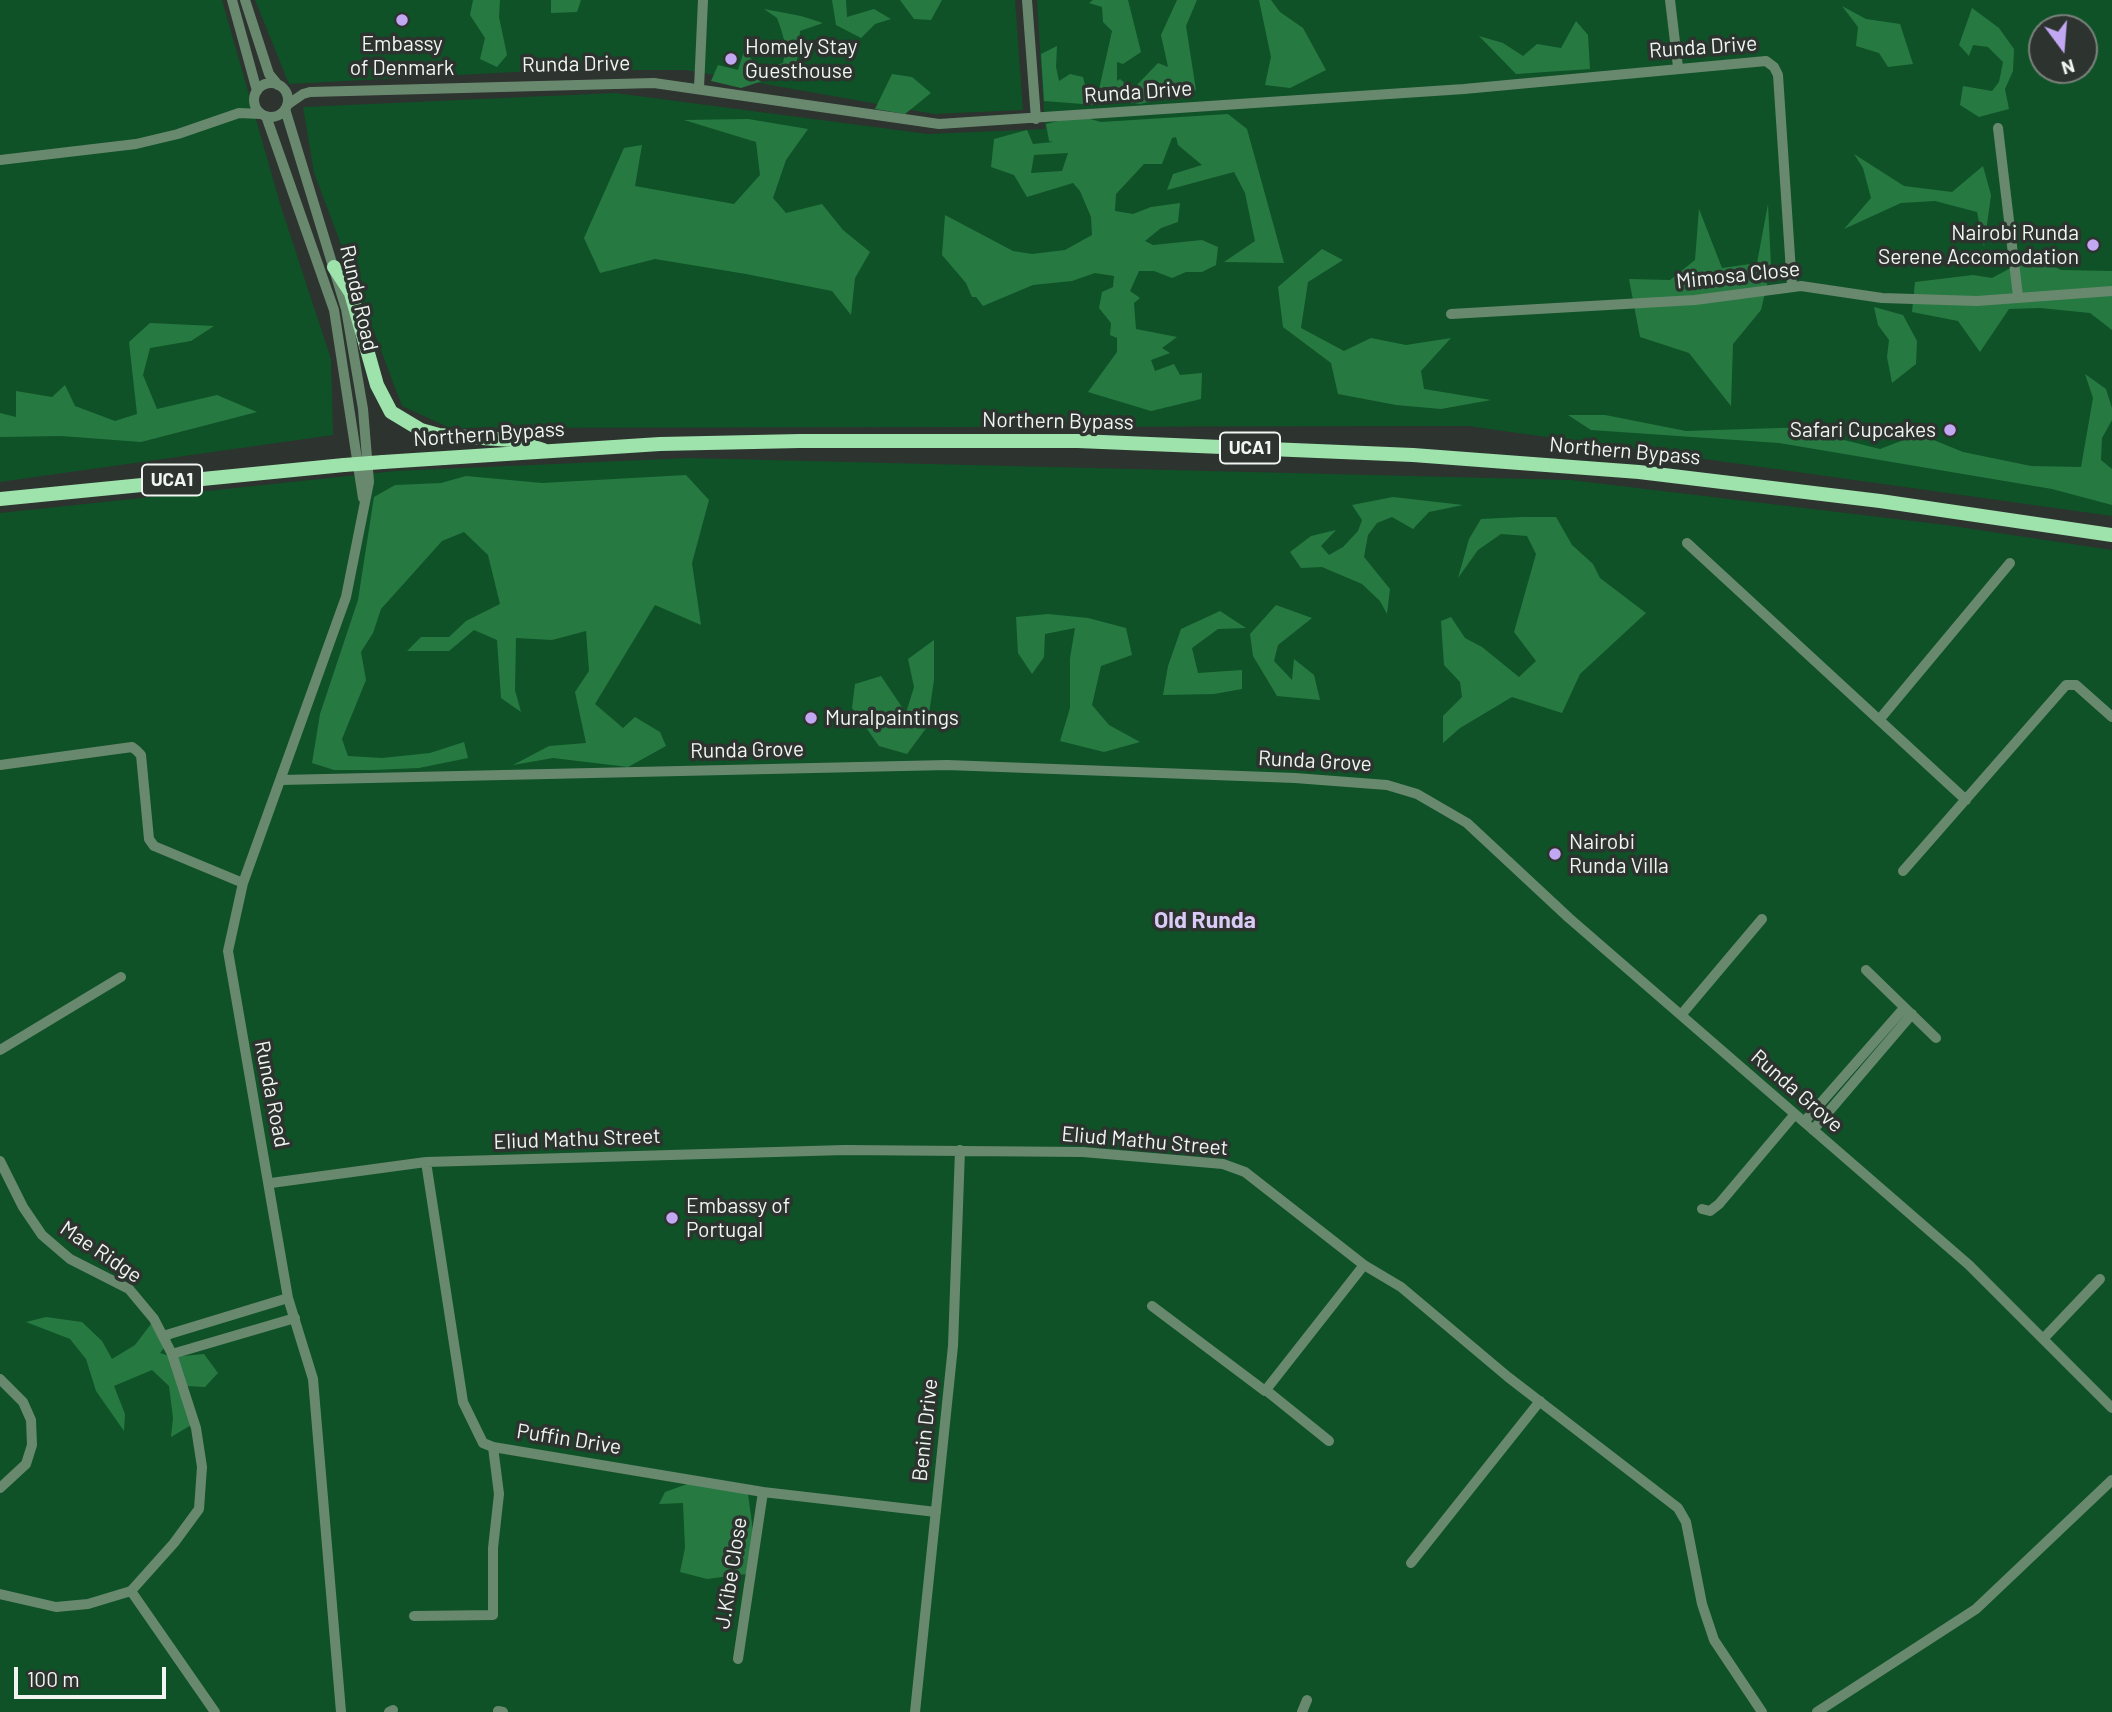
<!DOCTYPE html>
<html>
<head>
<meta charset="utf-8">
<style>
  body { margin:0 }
  #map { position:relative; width:2112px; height:1712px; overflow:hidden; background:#2d332e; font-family:Barlow,sans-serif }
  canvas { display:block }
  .north { position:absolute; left:2028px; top:14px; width:70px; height:70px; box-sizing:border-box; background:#2d332e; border:2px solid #7b817c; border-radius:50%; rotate:164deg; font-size:19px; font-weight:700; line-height:28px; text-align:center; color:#f1f5f2 }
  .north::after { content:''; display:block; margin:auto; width:24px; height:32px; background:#c2a8f2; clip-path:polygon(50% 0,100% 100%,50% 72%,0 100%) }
  .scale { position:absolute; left:14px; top:1667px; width:152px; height:32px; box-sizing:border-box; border:4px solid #f1f5f2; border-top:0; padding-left:9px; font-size:21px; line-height:24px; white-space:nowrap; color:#f1f5f2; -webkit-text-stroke:5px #2d332e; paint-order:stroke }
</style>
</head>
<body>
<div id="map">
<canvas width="2112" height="1712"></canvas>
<div class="north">N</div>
<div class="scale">100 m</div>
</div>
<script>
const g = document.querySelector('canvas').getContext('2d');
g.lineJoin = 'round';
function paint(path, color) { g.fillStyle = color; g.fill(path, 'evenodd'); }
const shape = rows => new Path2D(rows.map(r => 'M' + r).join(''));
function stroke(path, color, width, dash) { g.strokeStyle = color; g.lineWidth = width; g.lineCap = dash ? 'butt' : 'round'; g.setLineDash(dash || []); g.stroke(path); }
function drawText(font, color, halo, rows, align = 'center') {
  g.font = font + ' Barlow,sans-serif'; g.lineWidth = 7; g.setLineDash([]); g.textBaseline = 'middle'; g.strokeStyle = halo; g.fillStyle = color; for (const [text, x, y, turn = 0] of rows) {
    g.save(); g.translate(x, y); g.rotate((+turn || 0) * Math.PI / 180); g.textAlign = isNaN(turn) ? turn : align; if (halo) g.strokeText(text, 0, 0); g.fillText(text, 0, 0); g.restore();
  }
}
paint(shape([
  [0,0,222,0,281,207,331,359,333,435,0,482],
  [255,0,1015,0,1023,110,934,114,686,70,553,70,289,84],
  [1037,0,2112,0,2112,516,1468,426,450,428,402,406,314,173,303,107,615,93,928,134,1045,129],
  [2042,28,2084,28,2084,70,2042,70],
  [689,458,1571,480,1946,525,2112,550,2112,1712,0,1712,0,513,395,471]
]), '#0f5227');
paint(shape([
  [473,0,500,0,499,17,507,55,497,67,480,59,485,38,470,15],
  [551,0,581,0,577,12,551,13],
  [832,0,846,0,847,17,874,9,891,19,875,24,861,38,836,25],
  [900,0,942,0,931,20,914,19],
  [1093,0,1128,0,1141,52,1123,64,1117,62,1117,81,1120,79,1129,87,1137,85,1158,63,1168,67,1161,35,1177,0,1197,0,1186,26,1196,90,1140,104,1117,100,1096,105,1044,101,1041,54,1057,46,1056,67,1059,81,1070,74,1083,77,1088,97,1096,103,1112,31,1103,22,1102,7,1089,3],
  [1259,0,1271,0,1280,12,1303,28,1326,70,1290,88,1265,85,1271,57],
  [1842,6,1866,19,1900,24,1913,64,1888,67,1879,53,1856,46,1858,27],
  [1972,8,1999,28,2014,49,2013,71,2005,89,2009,109,1979,117,1960,105,1963,86,1992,91,1999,82,2003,62,1988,47,1973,45,1969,56,1959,45],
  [764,9,801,16,823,23,800,31,796,70,741,88,711,81,718,65,738,70,744,51,755,63,754,72,783,63,786,47,781,29,777,18],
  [1576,21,1588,35,1590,69,1516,74,1479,36,1503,43,1523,56,1537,44,1561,48],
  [892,74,912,77,931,93,905,114,875,109],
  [1228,114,1247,129,1284,263,1224,262,1255,241,1245,193,1234,172,1167,190,1173,174,1202,165,1178,145,1176,137,1172,138,1162,164,1144,164,1116,194,1115,211,1133,214,1151,207,1180,203,1178,222,1161,228,1145,241,1153,245,1202,240,1218,247,1216,265,1202,272,1186,272,1172,278,1154,271,1139,271,1130,291,1140,298,1134,303,1136,329,1177,337,1162,348,1170,353,1151,360,1155,371,1174,364,1180,375,1202,373,1201,399,1151,411,1088,392,1117,352,1117,338,1110,335,1111,323,1099,308,1102,292,1113,287,1114,276,1095,273,1072,281,1033,285,983,306,976,297,972,297,966,283,942,255,945,215,1013,251,1032,254,1065,250,1092,235,1091,217,1080,191,1073,183,1027,197,1014,175,991,167,994,139,1027,130,1033,144,1053,142,1049,141,1046,124,1079,116,1101,122],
  [1068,153,1062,171,1031,173,1034,155],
  [748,119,808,129,786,160,773,198,786,213,822,204,843,230,870,252,855,278,851,315,832,291,746,274,655,259,600,273,584,238,624,148,642,145,635,186,734,204,760,175,756,142,684,120],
  [1854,154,1904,186,1952,192,1983,166,1991,195,1984,247,1977,212,1935,201,1901,203,1844,229,1871,198,1863,168],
  [1768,204,1771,266,1761,310,1733,344,1731,406,1689,353,1640,337,1629,279,1670,280,1695,260,1699,209,1722,268,1757,263],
  [1322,249,1343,260,1308,282,1301,328,1344,351,1371,338,1406,345,1451,338,1421,371,1424,389,1491,400,1441,409,1396,405,1338,394,1331,363,1283,327,1278,287],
  [2033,256,2061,270,2112,271,2112,330,2090,313,2040,308,2009,309,1980,352,1958,321,1912,312,1915,282,1973,275,1992,278],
  [1874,307,1903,315,1917,341,1916,364,1892,383,1887,357,1889,340,1878,325],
  [150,323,214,326,191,341,150,348,143,375,157,409,217,395,257,412,141,442,61,436,0,437,0,413,16,417,16,391,52,397,65,385,75,406,115,421,137,414,129,342],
  [2085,374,2106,389,2112,408,2112,420,2102,438,2101,460,2112,469,2112,505,2052,489,1779,443,1591,430,1568,415,1605,415,1686,431,1810,427,1828,436,1880,449,1919,434,1963,452,2031,466,2081,467,2093,398],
  [686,475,709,500,692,563,701,625,655,605,595,704,623,728,635,717,660,732,666,746,628,767,553,758,513,765,549,746,586,743,575,692,589,671,586,631,552,640,516,638,515,690,521,712,501,698,497,640,474,630,449,651,407,651,421,637,449,637,466,621,500,604,488,555,464,532,442,541,381,609,373,633,361,652,366,680,342,739,348,756,382,758,430,753,464,742,468,758,419,768,373,770,334,770,312,763,320,714,358,600,374,497,395,485,441,483,466,476,542,483],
  [1393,497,1463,505,1429,512,1413,529,1392,517,1377,523,1368,535,1364,557,1390,589,1387,614,1380,601,1362,584,1322,567,1301,568,1290,552,1311,536,1336,530,1321,546,1329,555,1343,547,1358,531,1362,520,1352,505],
  [1522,517,1556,517,1572,545,1593,564,1600,578,1646,613,1580,674,1562,713,1512,697,1460,728,1443,743,1443,716,1462,697,1460,682,1444,665,1441,621,1451,617,1465,638,1482,647,1519,677,1536,661,1514,632,1536,554,1527,536,1501,534,1478,550,1458,578,1469,539,1481,519],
  [1276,605,1312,618,1278,645,1274,661,1292,680,1294,659,1314,675,1320,700,1277,696,1253,656,1250,634],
  [1220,611,1246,628,1218,629,1192,648,1198,673,1242,670,1242,689,1214,694,1163,695,1168,666,1181,629],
  [1048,614,1088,618,1126,628,1132,655,1101,666,1092,705,1109,725,1140,742,1104,752,1060,741,1070,708,1070,658,1075,628,1045,634,1044,657,1032,674,1018,653,1016,617],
  [934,640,934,680,927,727,907,754,879,746,852,708,855,684,881,676,906,713,914,687,908,659],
  [46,1317,82,1322,102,1341,112,1359,135,1345,151,1324,172,1338,160,1353,173,1357,204,1354,218,1373,205,1387,187,1386,198,1421,171,1437,173,1418,169,1386,152,1370,114,1386,125,1414,124,1431,96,1391,86,1359,70,1339,26,1322],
  [690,1483,748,1494,753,1531,746,1574,707,1579,680,1572,685,1548,683,1503,659,1504,665,1492]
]), '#267a41');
stroke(shape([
  [232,0,257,91],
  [245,0,269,74,278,85],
  [1027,0,1036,119],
  [1670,0,1678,67],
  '254 100a17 17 0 1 1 34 0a17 17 0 1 1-34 0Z',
  [699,88,703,0],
  [287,105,303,94,310,92,654,83,939,124,1464,89,1766,61,1774,67,1778,75,1792,287],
  [285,109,346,309,363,409,369,482,346,597,243,883,228,951,288,1298,313,1379,341,1712],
  [266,116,334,310,363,498],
  [1998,128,2018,296],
  [0,160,136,144,178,134,239,113,261,114],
  [1451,314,1695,300,1801,286,1882,298,1977,301,2112,291],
  [1687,543,1966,800],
  [1879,720,2010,563],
  [0,765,132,747,136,750,141,755,149,839,154,846,243,883],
  [281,780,947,765,1295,778,1387,785,1417,794,1467,823,1569,918,1969,1265,2112,1408],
  [1903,871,2066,685,2076,685,2112,717],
  [1866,970,1936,1038],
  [1681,1015,1762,919],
  [0,1050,121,977],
  [1804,1122,1904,1008],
  [1813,1130,1912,1014],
  [0,1161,23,1207,42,1235,70,1259,129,1289,154,1319,172,1354,196,1428,202,1467,199,1509,174,1543,131,1591,215,1712],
  [426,1162,463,1402,483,1443,493,1447,763,1492,936,1512],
  [271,1183,426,1162,845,1150,1083,1152,1223,1164,1245,1172,1364,1265,1401,1287,1508,1377,1678,1508,1686,1522,1702,1604,1714,1640,1762,1712],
  [1702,1209,1710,1211,1719,1204,1795,1114],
  [1152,1306,1265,1391,1364,1265],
  [163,1336,288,1298],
  [2043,1339,2100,1279],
  [172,1354,295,1318],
  [0,1379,23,1402,31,1420,32,1445,26,1464,0,1488],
  [1267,1391,1329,1441],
  [1411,1563,1540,1401],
  [0,1594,56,1607,88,1604,131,1591],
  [414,1616,493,1615,493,1548,499,1494,493,1447],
  [738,1659,763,1492],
  [498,1711,503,1712],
  [389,1712,393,1710],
  [915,1712,953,1346,960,1150],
  [1302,1712,1307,1700],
  [1817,1712,1976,1609,2112,1480]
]), '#69896f', 10);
stroke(shape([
  [334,267,351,293,377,385,391,412,421,430,439,435,512,440,543,450],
  [383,462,660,444,800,441,1078,441,1413,455,1639,472,1880,501,2112,535],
  [0,499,344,465]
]), '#9ee2ac', 14);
stroke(shape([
  [344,465,383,462]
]), '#9ee2ac', 14);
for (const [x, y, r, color] of [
  [402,20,7,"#c2a8f2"],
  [731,59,7,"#c2a8f2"],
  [2093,245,7,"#c2a8f2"],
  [1950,430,7,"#c2a8f2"],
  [811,718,7,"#c2a8f2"],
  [1555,854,7,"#c2a8f2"],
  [672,1218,7,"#c2a8f2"]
]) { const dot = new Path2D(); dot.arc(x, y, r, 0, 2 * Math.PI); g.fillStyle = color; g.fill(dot); stroke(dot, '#2d332e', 2.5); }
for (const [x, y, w] of [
  [1250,448,60],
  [172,480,60]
]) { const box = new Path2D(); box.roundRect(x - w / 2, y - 15.5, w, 31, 5); g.fillStyle = '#2d332e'; g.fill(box); stroke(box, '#f1f5f2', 2); }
drawText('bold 19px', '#f1f5f2', null, [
  ["UCA1",1250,448],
  ["UCA1",172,480]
]);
drawText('21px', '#f1f5f2', '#2d332e', [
  ["Embassy",402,44,"center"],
  ["of Denmark",402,68,"center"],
  ["Homely Stay",745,47],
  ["Guesthouse",745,71],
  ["Nairobi Runda",2079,233,"right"],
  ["Serene Accomodation",2079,257,"right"],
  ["Safari Cupcakes",1936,430,"right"],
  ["Muralpaintings",825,718],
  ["Nairobi",1569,842],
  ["Runda Villa",1569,866],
  ["Embassy of",686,1206],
  ["Portugal",686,1230]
], 'left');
drawText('21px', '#f1f5f2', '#2d332e', [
  ["Runda Drive",1703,47,-4],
  ["Runda Drive",576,64,-1],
  ["Runda Drive",1138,92,-4],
  ["Mimosa Close",1738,275,-6],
  ["Runda Road",359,298,77],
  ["Northern Bypass",1058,421,1],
  ["Northern Bypass",489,434,-4],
  ["Northern Bypass",1625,451,5],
  ["Runda Grove",747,750,-1],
  ["Runda Grove",1315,761,3],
  ["Runda Grove",1797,1091,41],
  ["Runda Road",272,1094,79],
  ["Eliud Mathu Street",577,1139,-2],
  ["Eliud Mathu Street",1145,1141,5],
  ["Mae Ridge",101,1252,34],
  ["Benin Drive",925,1430,-84],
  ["Puffin Drive",569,1439,9],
  ["J.Kibe Close",731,1573,-81]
]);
drawText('bold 23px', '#d9cbf6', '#2d332e', [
  ["Old Runda",1205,920]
]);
</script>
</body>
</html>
